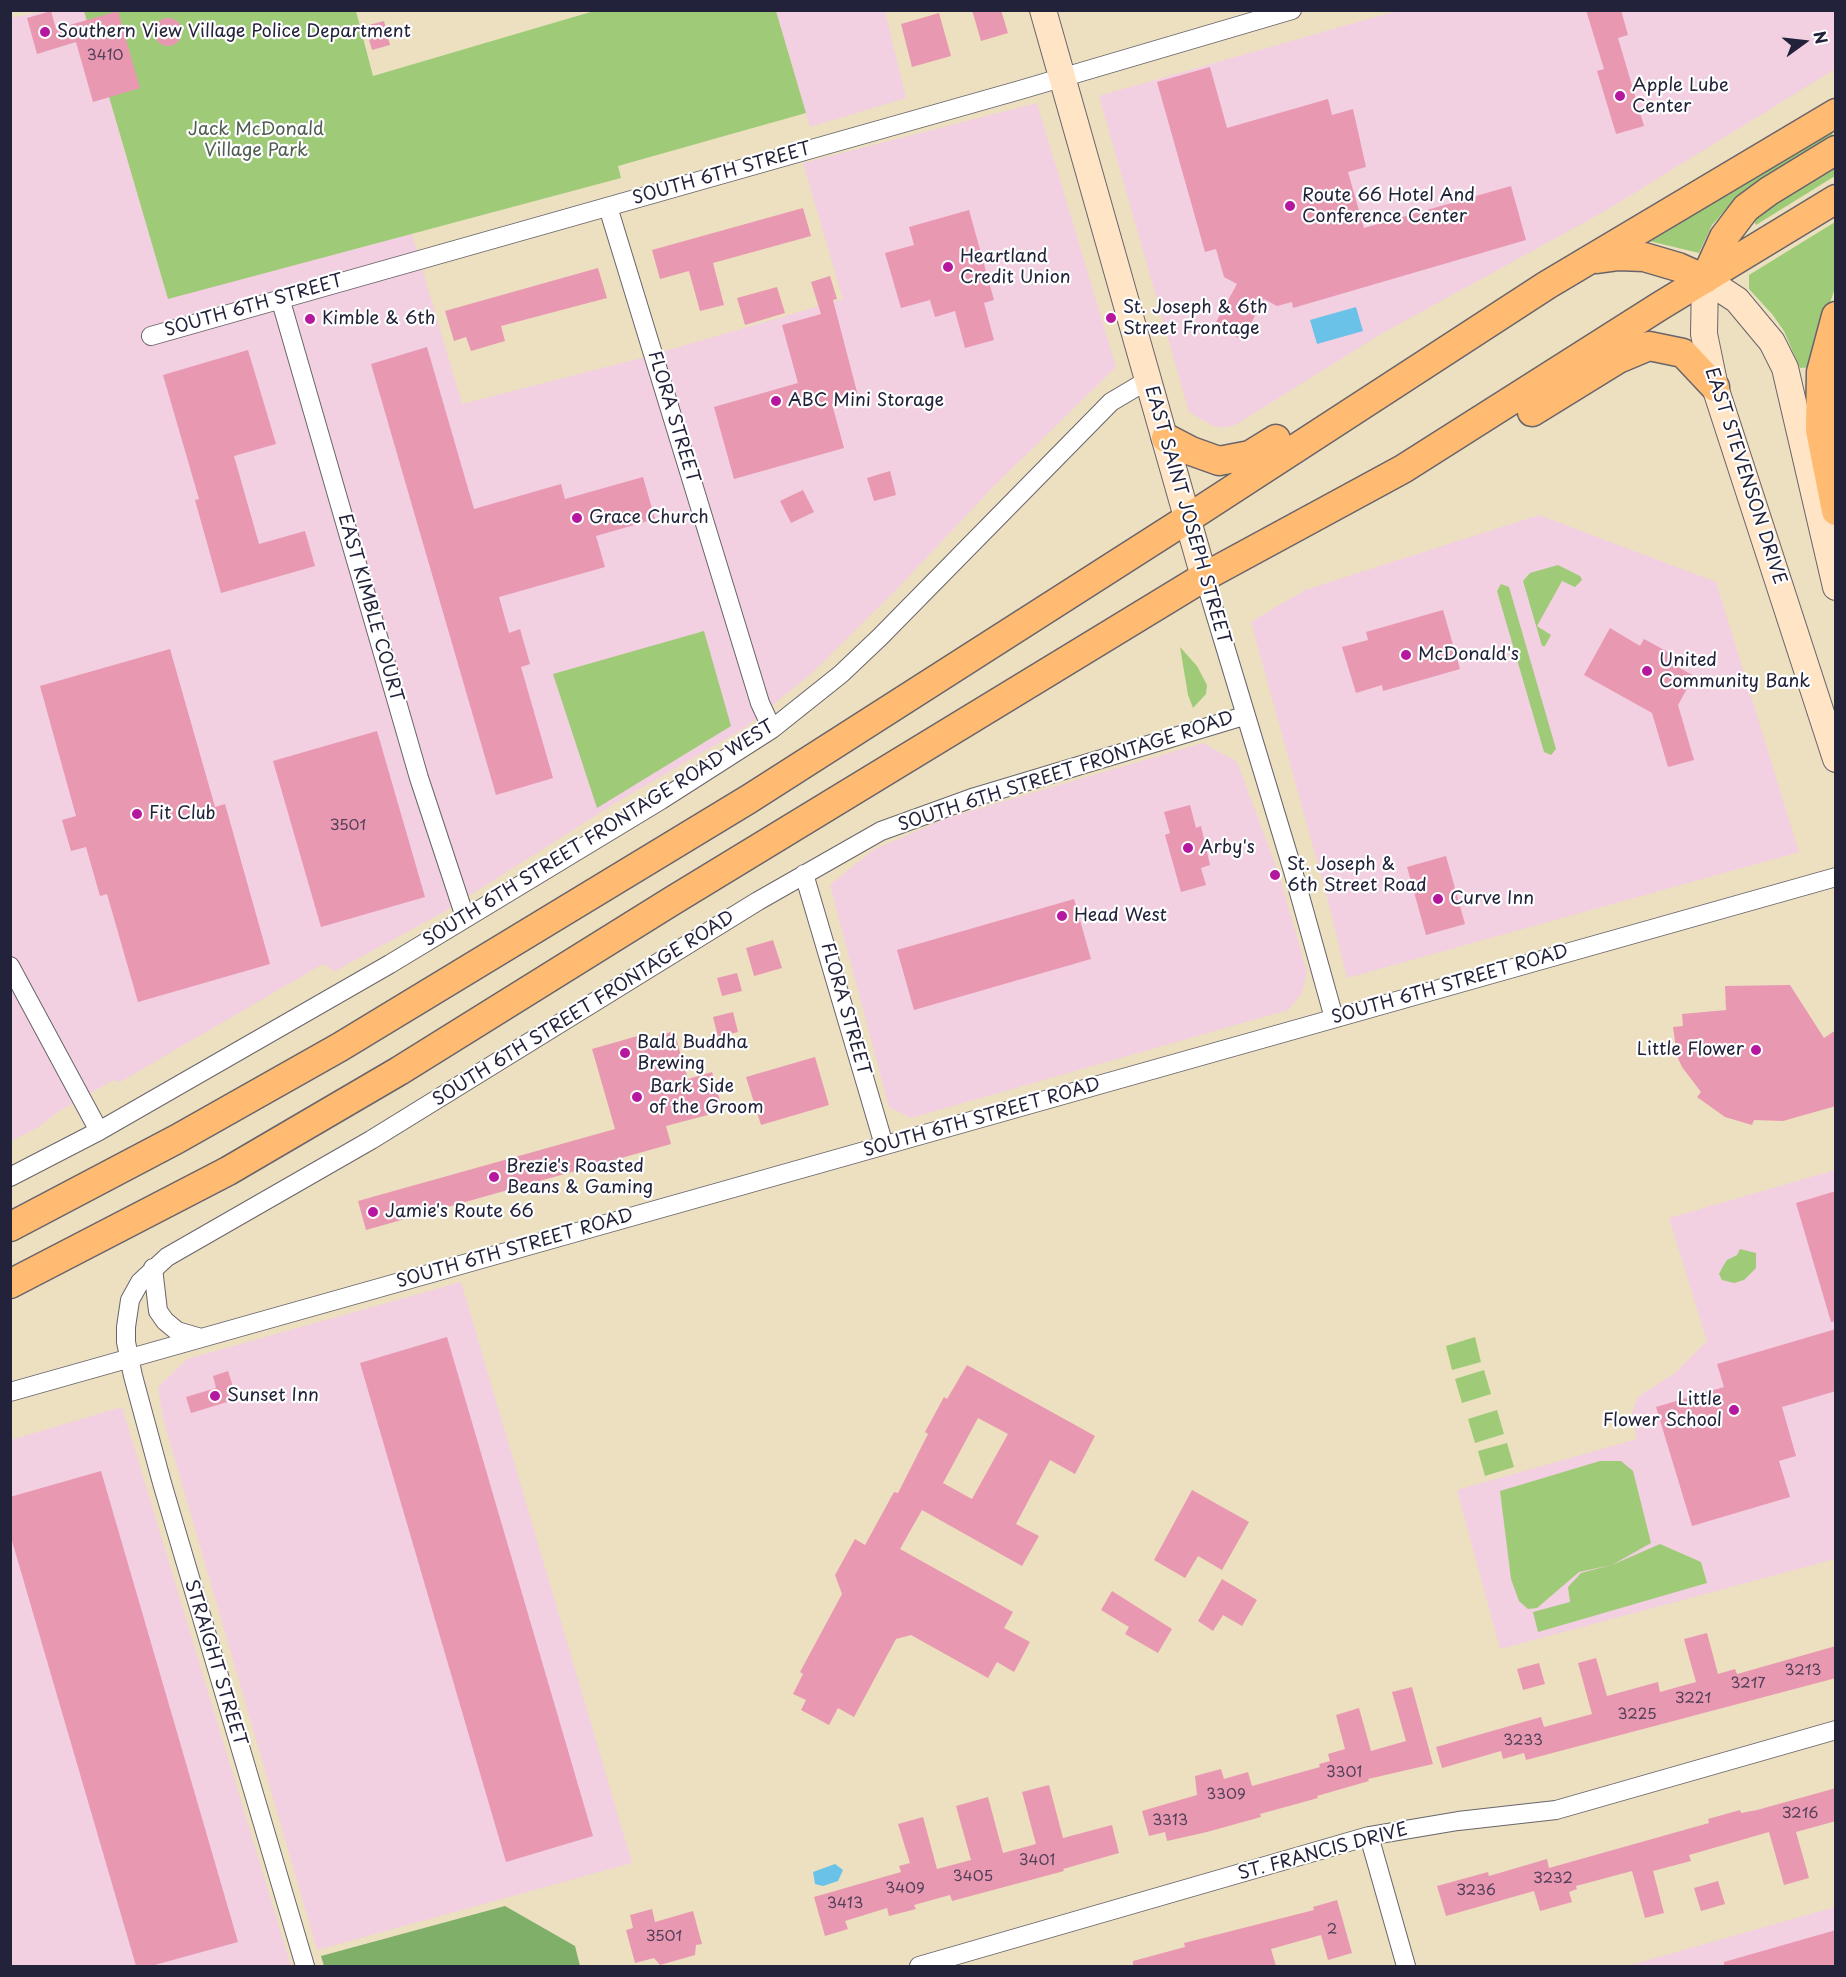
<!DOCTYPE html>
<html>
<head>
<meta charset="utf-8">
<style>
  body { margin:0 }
  #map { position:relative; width:1846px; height:1977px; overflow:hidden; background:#ece0c0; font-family:"Playpen Sans",sans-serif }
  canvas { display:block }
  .frame { position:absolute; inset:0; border:12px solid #22223b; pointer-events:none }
  .north { position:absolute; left:1774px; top:12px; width:60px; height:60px; -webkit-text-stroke:4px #fff; paint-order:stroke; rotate:75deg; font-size:16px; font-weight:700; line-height:24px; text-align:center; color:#22223b }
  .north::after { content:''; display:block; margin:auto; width:21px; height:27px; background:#22223b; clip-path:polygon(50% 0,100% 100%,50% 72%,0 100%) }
</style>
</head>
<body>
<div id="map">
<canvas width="1846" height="1977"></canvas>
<div class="frame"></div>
<div class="north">N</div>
</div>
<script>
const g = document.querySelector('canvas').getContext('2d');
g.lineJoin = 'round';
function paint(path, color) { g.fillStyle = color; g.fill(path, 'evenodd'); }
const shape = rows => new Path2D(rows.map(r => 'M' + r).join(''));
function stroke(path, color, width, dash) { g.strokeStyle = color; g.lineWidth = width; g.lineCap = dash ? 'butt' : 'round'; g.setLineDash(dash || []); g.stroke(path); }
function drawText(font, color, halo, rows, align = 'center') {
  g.font = font + ' "Playpen Sans",sans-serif'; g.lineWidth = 4.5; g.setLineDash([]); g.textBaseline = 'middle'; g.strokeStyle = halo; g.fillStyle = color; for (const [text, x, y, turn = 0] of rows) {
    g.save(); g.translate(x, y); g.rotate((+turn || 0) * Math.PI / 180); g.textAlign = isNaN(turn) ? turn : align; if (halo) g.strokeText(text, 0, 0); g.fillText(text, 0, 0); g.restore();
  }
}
paint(shape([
  [47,11,84,11,168,298,412,234,462,404,645,357,843,299,803,163,1037,103,1116,367,994,486,895,591,811,674,743,729,617,802,442,913,335,971,323,964,120,1082,113,1080,55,1114,39,1127,11,1141,10,18],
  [776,11,885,11,906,98,810,127],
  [1396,11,1835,11,1835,69,1605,211,1381,334,1235,425,1223,428,1211,425,1189,412,1099,96],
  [1539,515,1716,582,1799,852,1347,978,1328,901,1251,622,1305,590],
  [1203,743,1237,762,1279,874,1307,972,1302,993,1288,1010,911,1118,889,1107,830,885,873,850,947,818],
  [1835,1170,1835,1559,1500,1649,1457,1490,1637,1439,1632,1413,1637,1400,1642,1394,1675,1373,1707,1341,1669,1218],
  [461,1282,632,1863,317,1950,163,1418,158,1387,187,1359],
  [122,1407,291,1966,11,1966,11,1440],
  [1835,1907,1835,1966,1627,1966]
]), '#f2cfe1');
paint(shape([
  [84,11,356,11,373,76,594,11,776,11,806,113,618,166,621,178,168,299],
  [1831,132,1833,135,1752,187,1728,207,1712,225,1699,253,1649,241],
  [1835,165,1835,176,1756,225,1753,220,1776,201],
  [1835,222,1835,288,1822,327,1814,367,1800,368,1784,331,1772,314,1749,289,1749,275],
  [1558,565,1580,576,1582,580,1575,587,1562,581,1537,626,1551,635,1545,646,1542,646,1523,581,1530,573],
  [1501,584,1509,587,1556,749,1551,755,1544,752,1497,591],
  [704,631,731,726,597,808,553,674],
  [1180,647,1197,666,1207,685,1206,694,1193,708,1188,695],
  [1740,1249,1756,1253,1756,1268,1744,1280,1734,1283,1722,1280,1719,1274,1722,1268,1727,1260,1737,1255],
  [1475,1337,1481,1362,1452,1370,1446,1346],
  [1484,1370,1491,1394,1462,1403,1455,1379],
  [1497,1410,1504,1434,1475,1443,1468,1419],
  [1507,1443,1514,1467,1485,1476,1478,1451],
  [1600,1461,1621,1461,1633,1471,1651,1543,1612,1565,1660,1544,1701,1562,1707,1583,1538,1632,1533,1612,1570,1602,1568,1587,1581,1573,1611,1565,1579,1572,1537,1608,1528,1609,1519,1601,1511,1579,1500,1491]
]), '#9fcb78');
paint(shape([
  [505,1906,575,1946,580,1966,324,1966,321,1956]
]), '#7faf68');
paint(shape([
  [1356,307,1363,331,1317,344,1310,320],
  [835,1864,843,1870,838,1881,823,1886,815,1884,813,1872]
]), '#6bc2e8');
paint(shape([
  [972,10,1001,10,1008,33,981,41],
  [1586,10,1621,10,1628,35,1618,38,1644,126,1616,134,1597,71,1604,69],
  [51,11,56,29,118,11,140,88,93,102,76,42,37,54,27,18],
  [939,13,951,56,912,67,901,24],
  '154 32a14 14 0 1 1 28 0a14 14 0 1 1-28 0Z',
  [384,21,390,45,372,50,365,26],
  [1210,67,1227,128,1328,99,1332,115,1353,109,1366,167,1348,172,1364,228,1511,186,1526,240,1293,308,1292,302,1277,306,1264,299,1242,340,1215,324,1237,284,1224,277,1216,249,1205,252,1157,82],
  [803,208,811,236,713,263,724,305,700,311,689,271,660,279,652,250],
  [969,210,994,300,984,303,994,340,965,348,955,311,935,317,930,300,901,308,885,253,914,245,909,227],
  [598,268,607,298,501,326,505,341,471,351,466,337,454,341,445,311],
  [830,276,837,299,833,300,858,396,832,404,844,448,734,479,714,407,798,383,782,325,821,314,811,282],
  [777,287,785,313,745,325,737,298],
  [427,347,474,509,561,484,565,499,643,477,655,519,596,536,605,567,499,597,509,633,520,629,530,664,521,667,553,778,496,795,371,364],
  [248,350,276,444,234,456,259,544,305,531,315,566,221,593,195,500,199,499,163,375],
  [890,471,896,495,874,501,867,478],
  [803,490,814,512,791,523,780,501],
  [1443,610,1460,669,1383,691,1382,685,1356,693,1342,647,1368,640,1366,632],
  [1610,628,1640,646,1644,639,1677,657,1673,664,1694,676,1678,705,1694,760,1668,767,1652,713,1584,675],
  [170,649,215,807,225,804,270,964,138,1002,107,894,100,896,86,847,71,851,62,820,76,816,40,686],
  [377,731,425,897,321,927,273,761],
  [1190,805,1196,828,1201,826,1210,865,1201,868,1206,885,1181,892,1165,835,1170,833,1164,812],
  [1446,856,1465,924,1426,935,1407,867],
  [1074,899,1091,959,914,1010,897,950],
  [773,940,782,968,754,976,746,948],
  [737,973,742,991,722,996,717,978],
  [1790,985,1824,1038,1836,1030,1836,1106,1783,1121,1754,1120,1752,1125,1725,1117,1697,1097,1701,1092,1682,1067,1677,1056,1673,1027,1683,1026,1682,1014,1726,1010,1725,986],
  [733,1012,738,1032,718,1037,713,1017],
  [674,1031,688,1079,712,1072,723,1111,666,1126,671,1144,366,1230,358,1201,615,1129,592,1049,641,1035,642,1041],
  [815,1057,829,1105,761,1125,746,1077],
  [1836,1191,1836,1321,1831,1322,1796,1203],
  [1836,1329,1836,1391,1782,1407,1796,1456,1779,1461,1790,1497,1692,1526,1656,1407,1724,1387,1717,1364],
  [447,1337,593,1836,506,1862,360,1363],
  [967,1365,1095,1436,1075,1474,1050,1460,1016,1524,1039,1536,1022,1566,922,1510,900,1549,1013,1612,1004,1628,1030,1642,1014,1672,997,1662,988,1678,911,1635,896,1639,854,1717,838,1708,829,1725,801,1710,806,1700,793,1694,803,1674,800,1672,842,1594,835,1575,855,1539,865,1545,894,1492,898,1493,928,1434,925,1432,944,1397,947,1399],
  [978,1418,1008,1434,972,1499,943,1483],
  [228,1371,237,1399,191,1413,186,1397,216,1388,213,1376],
  [101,1471,238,1942,151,1966,136,1966,10,1534,10,1497],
  [1192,1490,1249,1522,1222,1570,1198,1556,1185,1578,1154,1560],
  [1222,1579,1257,1600,1242,1626,1223,1615,1213,1631,1198,1621],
  [1112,1591,1172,1629,1158,1653,1125,1634,1129,1627,1101,1610],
  [1707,1633,1718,1674,1735,1669,1737,1674,1836,1646,1836,1678,1526,1760,1524,1753,1503,1759,1501,1751,1442,1768,1436,1747,1541,1717,1544,1727,1592,1714,1578,1663,1596,1658,1607,1696,1658,1682,1660,1692,1696,1682,1684,1639],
  [1539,1663,1545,1684,1523,1690,1517,1669],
  [1412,1687,1433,1764,1368,1779,1369,1781,1317,1796,1318,1798,1260,1814,1261,1817,1207,1832,1167,1841,1165,1832,1149,1836,1142,1811,1197,1795,1195,1776,1221,1769,1224,1779,1248,1772,1252,1786,1320,1767,1319,1764,1330,1761,1328,1754,1345,1749,1336,1715,1359,1708,1371,1751,1406,1741,1392,1692],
  [1049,1785,1063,1838,1112,1825,1119,1853,1063,1869,1064,1871,952,1901,950,1895,914,1905,916,1909,889,1916,887,1908,845,1921,848,1929,825,1936,814,1897,901,1872,899,1866,910,1863,898,1824,923,1817,937,1869,971,1860,956,1806,988,1797,1003,1853,1036,1844,1022,1792],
  [1836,1788,1836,1821,1796,1832,1809,1878,1784,1885,1769,1832,1689,1855,1691,1861,1653,1871,1664,1913,1645,1918,1632,1871,1576,1886,1577,1889,1569,1892,1572,1902,1540,1911,1534,1891,1446,1916,1437,1886,1488,1872,1489,1876,1547,1859,1549,1868,1709,1823,1708,1819,1740,1810,1741,1813,1757,1810],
  [1718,1881,1725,1904,1701,1911,1694,1888],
  [1337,1900,1352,1953,1328,1960,1321,1935,1271,1949,1276,1966,1133,1966,1133,1961,1185,1947,1184,1943,1314,1910,1313,1907],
  [652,1909,655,1922,693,1911,702,1944,696,1945,695,1955,660,1965,654,1958,635,1963,626,1930,633,1928,630,1915],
  [1836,1930,1836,1966,1724,1966,1724,1962]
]), '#e998b2');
const street = shape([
  [608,207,760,703,772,729],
  [280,298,419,778,465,917],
  [151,336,1020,90,1292,10],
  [1204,577,1293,871,1334,1018],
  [804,874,884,1145],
  [10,966,99,1131],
  [10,1177,99,1131,390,964,661,800,772,729,841,674,880,637,1111,402,1148,380],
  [153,1268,158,1311,165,1321,177,1331,201,1338],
  [10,1392,1836,877],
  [1369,1836,1406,1966],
  [305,1966,162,1483,133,1376,126,1342,126,1327,130,1300,140,1282,167,1257,371,1140,758,901,881,831,975,797,1244,716],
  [919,1966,1369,1836,1458,1821,1556,1810,1836,1730]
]);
const secondary = shape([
  [1043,10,1204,577],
  [1836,587,1785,368,1772,342,1737,300,1705,279,1704,334,1715,387,1836,759]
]);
const primary = shape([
  [1597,259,1619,256,1644,257,1678,267,1705,279],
  [1705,279,1724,237,1746,208,1769,191,1836,150],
  [1836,316,1821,372,1820,430,1836,511],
  [1532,412,1618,359,1649,346,1683,353,1715,387],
  [1166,438,1191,451,1219,461,1250,455,1276,439],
  [10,1227,177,1139,340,1047,749,799,1187,519,1547,285,1836,113],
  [10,1284,228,1171,399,1071,672,901,1204,577,1403,469,1660,306,1836,199]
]);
stroke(street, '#69646a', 20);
stroke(secondary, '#69646a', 28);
stroke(primary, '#69646a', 31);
stroke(street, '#fff', 18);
stroke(secondary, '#ffe4c6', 26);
stroke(primary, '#febb71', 28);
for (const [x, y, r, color] of [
  [45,32,6,"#b5179e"],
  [1620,96,6,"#b5179e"],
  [1290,206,6,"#b5179e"],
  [948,267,6,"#b5179e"],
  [1111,318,6,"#b5179e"],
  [310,319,6,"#b5179e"],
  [776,401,6,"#b5179e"],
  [577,518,6,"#b5179e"],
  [1406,655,6,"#b5179e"],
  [1647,671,6,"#b5179e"],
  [137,814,6,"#b5179e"],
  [1188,848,6,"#b5179e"],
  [1275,875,6,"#b5179e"],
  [1438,899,6,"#b5179e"],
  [1062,916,6,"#b5179e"],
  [1756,1050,6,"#b5179e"],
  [625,1053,6,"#b5179e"],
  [637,1097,6,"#b5179e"],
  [494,1177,6,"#b5179e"],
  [373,1212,6,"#b5179e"],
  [215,1396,6,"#b5179e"],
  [1734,1410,6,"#b5179e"]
]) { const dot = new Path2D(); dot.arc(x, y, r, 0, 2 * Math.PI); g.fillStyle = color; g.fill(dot); stroke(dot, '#fff', 2); }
drawText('15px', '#544059', null, [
  ["3410",105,56],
  ["3501",348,826],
  ["3213",1803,1671],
  ["3217",1748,1684],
  ["3221",1693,1699],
  ["3225",1637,1715],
  ["3233",1523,1741],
  ["3301",1344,1773],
  ["3309",1226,1795],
  ["3216",1800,1814],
  ["3313",1170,1821],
  ["3401",1037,1861],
  ["3405",973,1877],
  ["3232",1553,1879],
  ["3409",905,1889],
  ["3236",1476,1891],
  ["3413",845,1904],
  ["2",1332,1930],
  ["3501",664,1937]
]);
drawText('18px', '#22223b', '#fff', [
  ["Southern View Village Police Department",57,32],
  ["Apple Lube",1632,86],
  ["Center",1632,107],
  ["Route 66 Hotel And",1302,196],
  ["Conference Center",1302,217],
  ["Heartland",960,257],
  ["Credit Union",960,278],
  ["St. Joseph & 6th",1123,308],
  ["Street Frontage",1123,329],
  ["Kimble & 6th",322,319],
  ["ABC Mini Storage",788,401],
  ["Grace Church",589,518],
  ["McDonald's",1418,655],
  ["United",1659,661],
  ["Community Bank",1659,682],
  ["Fit Club",149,814],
  ["Arby's",1200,848],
  ["St. Joseph &",1287,865],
  ["6th Street Road",1287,886],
  ["Curve Inn",1450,899],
  ["Head West",1074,916],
  ["Bald Buddha",637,1043],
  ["Brewing",637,1064],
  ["Little Flower",1744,1050,"right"],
  ["Bark Side",649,1087],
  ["of the Groom",649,1108],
  ["Brezie's Roasted",506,1167],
  ["Beans & Gaming",506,1188],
  ["Jamie's Route 66",385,1212],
  ["Sunset Inn",227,1396],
  ["Little",1722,1400,"right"],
  ["Flower School",1722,1421,"right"]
], 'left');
drawText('18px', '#4e5d50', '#fff', [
  ["Jack McDonald",256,130],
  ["Village Park",256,151]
]);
drawText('18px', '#22223b', '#fff', [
  ["SOUTH 6TH STREET",722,174,-16],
  ["SOUTH 6TH STREET",254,306,-16],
  ["FLORA STREET",673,417,73],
  ["EAST STEVENSON DRIVE",1745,476,72],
  ["EAST SAINT JOSEPH STREET",1187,515,74],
  ["EAST KIMBLE COURT",370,608,74],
  ["SOUTH 6TH STREET FRONTAGE ROAD",1066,772,-18],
  ["SOUTH 6TH STREET FRONTAGE ROAD WEST",599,834,-32],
  ["SOUTH 6TH STREET ROAD",1450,985,-16],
  ["SOUTH 6TH STREET FRONTAGE ROAD",584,1009,-32],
  ["FLORA STREET",845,1009,74],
  ["SOUTH 6TH STREET ROAD",982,1118,-16],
  ["SOUTH 6TH STREET ROAD",515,1249,-16],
  ["STRAIGHT STREET",215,1663,73],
  ["ST. FRANCIS DRIVE",1323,1852,-15]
]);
</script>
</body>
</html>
